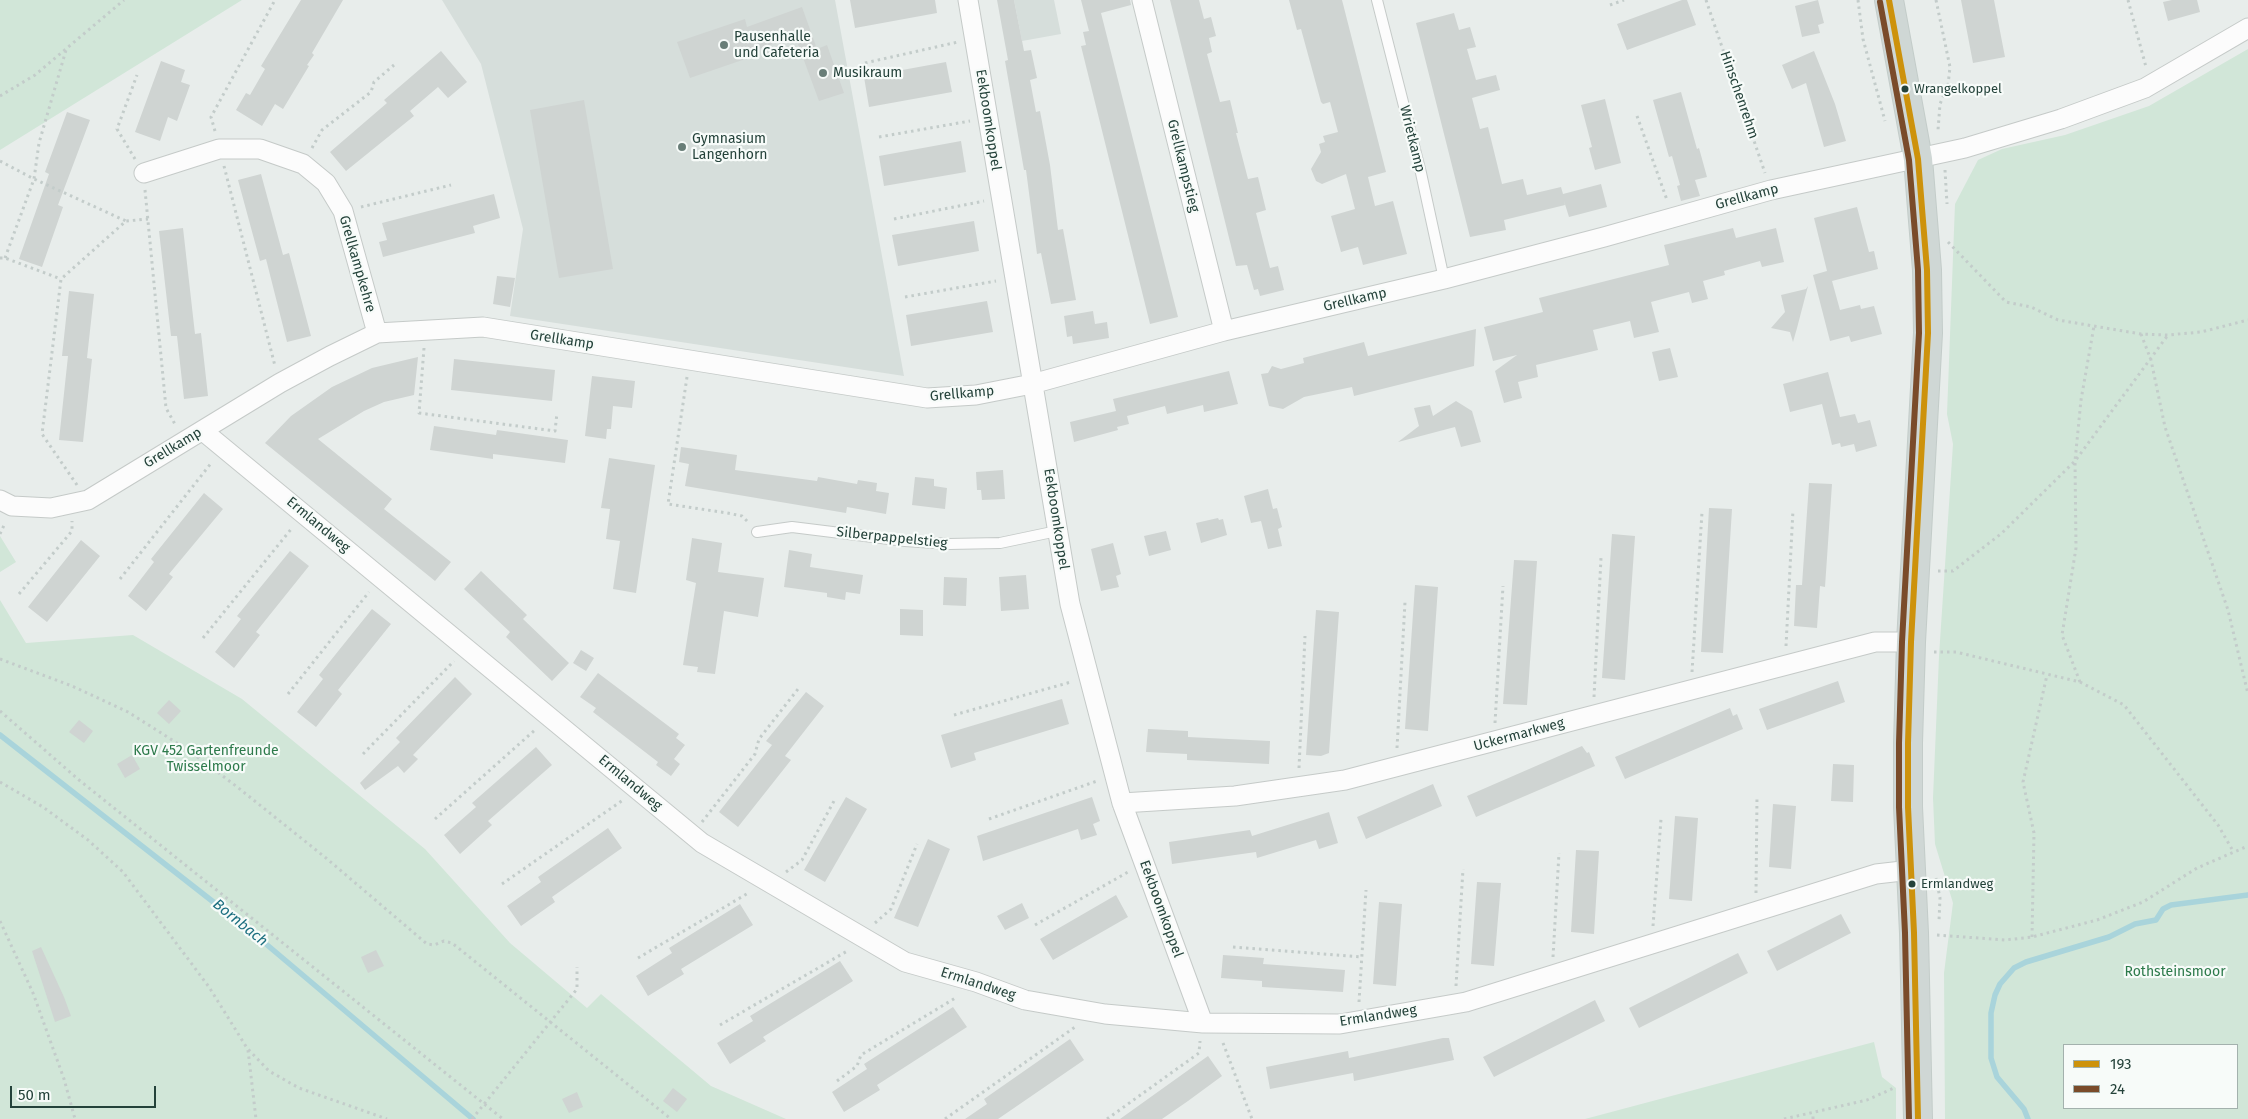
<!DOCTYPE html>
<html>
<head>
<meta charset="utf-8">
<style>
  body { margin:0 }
  #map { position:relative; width:2248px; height:1119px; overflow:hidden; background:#e8edeb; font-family:"Fira Sans",sans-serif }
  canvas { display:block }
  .legend { position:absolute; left:2063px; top:1044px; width:175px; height:65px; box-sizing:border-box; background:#f7fbf9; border:1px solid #a3b1ad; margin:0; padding:6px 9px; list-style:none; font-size:15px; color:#24423a }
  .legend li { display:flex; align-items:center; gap:10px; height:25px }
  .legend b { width:25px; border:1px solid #a3b1ad }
  .scale { position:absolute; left:10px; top:1086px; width:146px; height:22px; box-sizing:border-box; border:2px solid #24423a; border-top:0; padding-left:6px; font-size:15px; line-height:18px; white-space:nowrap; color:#24423a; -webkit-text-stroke:4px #f7fbf9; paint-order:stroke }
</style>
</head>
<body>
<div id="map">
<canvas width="2248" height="1119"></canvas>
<ul class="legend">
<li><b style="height:6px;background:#cd920c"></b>193</li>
<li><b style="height:6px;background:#7a4b2a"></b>24</li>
</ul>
<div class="scale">50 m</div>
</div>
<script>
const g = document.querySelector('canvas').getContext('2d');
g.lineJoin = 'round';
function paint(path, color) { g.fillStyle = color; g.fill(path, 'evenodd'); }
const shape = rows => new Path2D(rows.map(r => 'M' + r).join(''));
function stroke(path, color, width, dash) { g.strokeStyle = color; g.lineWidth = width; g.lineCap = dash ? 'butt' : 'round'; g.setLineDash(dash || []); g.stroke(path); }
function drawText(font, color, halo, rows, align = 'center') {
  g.font = font + ' "Fira Sans",sans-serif'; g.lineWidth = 4.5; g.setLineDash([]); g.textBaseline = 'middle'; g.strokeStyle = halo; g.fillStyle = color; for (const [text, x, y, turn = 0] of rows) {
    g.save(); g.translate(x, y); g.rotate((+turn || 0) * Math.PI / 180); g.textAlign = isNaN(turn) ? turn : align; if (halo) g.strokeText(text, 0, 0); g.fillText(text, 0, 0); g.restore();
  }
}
paint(shape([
  [442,0,835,0,904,376,510,316,523,229,481,64],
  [1014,0,1054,0,1061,34,1022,41]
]), '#d6dedb');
paint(shape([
  [0,0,242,0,0,150],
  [2248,49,2248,1119,1945,1119,1944,973,1953,903,1935,844,1933,798,1939,656,1953,444,1947,414,1955,204,1978,160,2002,149,2065,135,2149,106],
  [2064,1045,2237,1045,2237,1108,2064,1108],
  [0,536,16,562,0,572],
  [0,600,26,643,133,635,242,699,425,849,510,943,587,1008,601,994,711,1086,786,1119,0,1119],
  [1874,1042,1882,1077,1896,1088,1896,1119,1585,1119]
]), '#d1e6d8');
stroke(shape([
  [0,735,253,933,473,1119],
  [2028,1119,2024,1109,1997,1077,1991,1058,1991,1013,1995,995,2000,984,2014,968,2026,962,2109,937,2135,924,2156,920,2163,909,2171,905,2248,895]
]), '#a9d4db', 5.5);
paint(shape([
  [301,0,343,0,312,53,314,55,307,65,309,66,283,109,275,104,262,126,236,110,246,93,250,95,265,69,261,66],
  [850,0,935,0,937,13,855,28],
  [997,0,1014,0,1024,51,1031,50,1037,78,1030,80,1036,112,1040,111,1050,165,1058,230,1063,229,1076,300,1051,304,1041,253,1037,254,1026,170,1024,170,1005,61,1008,60],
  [1081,0,1130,0,1131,5,1101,13,1178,317,1150,324,1081,46,1086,45,1083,32,1089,31],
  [1170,0,1199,0,1204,19,1211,17,1216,36,1209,38,1212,52,1207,54,1220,102,1230,100,1238,133,1236,133,1248,179,1258,177,1266,210,1256,213,1270,268,1278,266,1284,290,1260,296,1258,289,1254,290,1247,265,1236,266],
  [1289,0,1342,0,1386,172,1368,177,1375,206,1393,201,1407,254,1363,265,1358,247,1341,252,1331,216,1355,209,1346,174,1322,184,1316,181,1311,169,1321,152,1319,144,1325,142,1323,136,1338,132,1330,102,1323,104,1321,102,1301,29,1297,30],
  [1682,0,1687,0,1696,25,1627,50,1617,24],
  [1818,0,1824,23,1818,25,1820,33,1802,37,1795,6],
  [1961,0,1994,0,2005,57,1973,63],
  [2172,0,2197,0,2200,12,2168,21,2163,2],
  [802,7,817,49,827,45,844,93,819,101,795,36,756,50,757,55,690,78,677,42,745,19,747,27],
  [1454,13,1459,30,1470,27,1476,47,1467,49,1476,80,1496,75,1500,90,1472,98,1480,129,1488,127,1502,184,1523,179,1527,195,1561,187,1563,194,1601,184,1607,207,1569,217,1564,201,1565,205,1504,220,1506,230,1470,237,1416,23],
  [441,51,467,82,448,98,438,87,410,111,414,116,346,171,330,152,387,103,384,100],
  [1814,51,1835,104,1846,141,1824,147,1806,83,1792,89,1782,65],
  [161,61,185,70,181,82,190,85,177,121,168,117,160,141,135,132],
  [946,62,952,92,869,107,864,77],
  [1681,92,1697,149,1699,148,1707,177,1695,180,1700,196,1681,201,1677,186,1680,185,1672,156,1669,157,1653,100],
  [1605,99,1621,163,1595,170,1589,148,1592,147,1581,105],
  [584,100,613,269,559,278,530,110],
  [67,112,90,120,58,205,63,207,42,267,19,259,49,174,45,172],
  [961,141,966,172,884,186,879,156],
  [261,174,283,255,289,253,311,336,287,342,266,259,260,261,238,180],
  [494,194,500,218,473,226,475,233,383,257,379,242,387,240,382,223],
  [1857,207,1869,252,1874,251,1878,269,1832,281,1840,310,1860,305,1861,309,1874,306,1882,334,1851,342,1849,336,1830,341,1813,275,1827,271,1814,218],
  [974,221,979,251,898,266,892,235],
  [183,228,195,334,201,333,208,396,184,399,177,336,171,336,159,231],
  [1733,228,1736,238,1776,228,1784,262,1762,267,1760,261,1724,271,1725,275,1703,281,1708,299,1692,303,1689,292,1651,302,1659,332,1634,338,1630,321,1593,330,1598,350,1536,365,1538,377,1518,382,1522,398,1504,403,1495,371,1517,355,1493,361,1484,327,1543,312,1539,298,1669,265,1664,245],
  [497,276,515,278,510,307,493,304],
  [1808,286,1797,328,1793,342,1790,332,1771,328,1785,312,1781,295,1806,289],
  [69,291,94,294,87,358,92,359,83,442,59,440,68,356,62,356],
  [987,301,993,332,911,346,906,315],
  [1093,311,1095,324,1107,322,1109,338,1073,344,1072,336,1067,337,1064,316],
  [1476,329,1474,366,1354,396,1352,387,1304,397,1283,409,1269,406,1261,374,1268,373,1272,366,1281,369,1304,363,1303,358,1364,342,1368,356],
  [1670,348,1678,377,1659,381,1652,352],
  [418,357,414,395,384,402,364,411,318,439,392,499,384,509,451,562,435,581,265,443,291,416,332,387,372,368],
  [454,359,555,370,552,401,451,390],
  [1229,371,1238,404,1204,412,1203,405,1167,414,1165,406,1127,416,1129,424,1117,427,1118,430,1074,442,1070,422,1116,411,1113,399],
  [1828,372,1840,417,1855,414,1858,423,1870,420,1877,446,1856,452,1854,444,1841,447,1840,443,1832,445,1822,404,1790,412,1783,384],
  [592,376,635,381,632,408,613,406,611,429,607,429,606,439,585,436],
  [1456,401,1472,411,1481,442,1461,447,1455,427,1398,442,1419,426,1414,408,1430,405,1433,416],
  [434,426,496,435,497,430,568,440,565,463,493,454,493,459,430,450],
  [681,447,737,455,735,470,817,481,818,477,857,484,858,480,877,483,876,491,889,493,886,514,847,507,846,513,685,486,689,464,679,462],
  [609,458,655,465,636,593,613,589,620,541,606,539,610,509,601,508],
  [1003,470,1005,499,982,500,981,490,977,490,976,472],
  [915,477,934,479,934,486,947,488,945,509,912,505],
  [1809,483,1832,484,1825,587,1820,586,1817,628,1794,626,1796,585,1802,585],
  [1268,489,1273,509,1277,508,1282,527,1278,529,1282,546,1268,549,1261,521,1251,523,1244,496],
  [204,493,223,509,169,574,173,577,146,611,128,596,154,562,151,559],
  [1709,508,1732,509,1723,653,1701,652],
  [1218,518,1219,520,1223,519,1227,535,1201,543,1196,523],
  [1166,531,1171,550,1149,556,1144,536],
  [1612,534,1635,536,1625,680,1602,678],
  [692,538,722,543,718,572,764,578,758,617,724,611,715,674,697,672,698,667,683,665,696,583,686,580],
  [81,540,100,556,47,622,28,607],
  [1113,543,1121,574,1116,576,1119,587,1101,591,1091,549],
  [789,550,812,554,810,567,863,575,860,594,846,592,845,600,827,597,827,593,784,587],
  [290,551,309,566,256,632,260,635,234,668,215,652,241,619,237,616],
  [1514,560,1537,561,1527,705,1503,704],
  [481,571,527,615,523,619,569,663,552,681,506,637,510,632,464,589],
  [1026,575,1029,609,1001,611,999,577],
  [944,577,967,578,966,606,943,605],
  [1415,585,1438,587,1428,731,1405,729],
  [372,609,391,624,338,690,342,694,316,727,297,712,323,679,319,675],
  [900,609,923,610,923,636,900,635],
  [1316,610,1339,612,1329,753,1321,756,1306,755],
  [581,650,594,658,586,671,573,663],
  [598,673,679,734,676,738,685,745,674,759,680,764,671,776,656,765,658,762,593,712,596,708,580,697],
  [455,677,472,694,413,755,418,759,404,773,398,766,365,790,360,783,400,742,396,738],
  [1838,681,1845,702,1767,730,1759,709],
  [806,692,824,706,785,756,791,760,738,827,719,812,772,745,766,741],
  [1062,699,1069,724,974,753,976,760,951,768,941,735],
  [169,700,181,711,169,724,157,713],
  [1730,708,1733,716,1737,714,1743,729,1625,779,1615,757],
  [79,720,93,731,84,743,69,732],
  [1148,729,1188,731,1188,737,1270,741,1269,764,1187,760,1187,754,1146,752],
  [1582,746,1587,753,1589,752,1595,766,1476,817,1467,796],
  [536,747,552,765,488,821,492,825,460,854,444,835,476,807,472,803],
  [132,755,140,769,125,778,117,764],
  [1833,764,1854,765,1853,802,1831,801],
  [1433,784,1442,806,1366,839,1357,817],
  [846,797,867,809,825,882,804,870],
  [1092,797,1100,821,1093,824,1097,835,1081,840,1078,829,983,861,977,836],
  [1773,804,1796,806,1791,869,1769,867],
  [1329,812,1338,843,1319,849,1316,840,1257,858,1256,852,1172,864,1169,842,1250,830,1252,836],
  [1675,816,1698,818,1692,901,1669,899],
  [608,828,622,848,552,897,555,902,521,926,507,906,541,882,538,877],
  [928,839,950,849,918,927,894,918],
  [1576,850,1599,851,1594,934,1571,932],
  [1477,882,1501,883,1494,966,1471,964],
  [1116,895,1128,917,1053,960,1040,939],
  [1379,902,1402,904,1396,986,1373,984],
  [1022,903,1029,918,1005,930,997,916],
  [740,904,753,925,681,969,684,974,648,996,636,976,672,953,669,948],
  [1841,914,1851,933,1777,971,1767,951],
  [41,947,64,997,71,1016,55,1022,32,951],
  [376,950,384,966,368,973,361,957],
  [1738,953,1748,973,1639,1028,1629,1008],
  [1223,955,1264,958,1263,964,1345,970,1343,992,1262,987,1262,981,1221,978],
  [840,961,853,981,763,1037,766,1041,730,1064,717,1043,753,1021,750,1016],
  [1595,1000,1605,1021,1494,1077,1483,1057],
  [953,1007,967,1027,877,1085,880,1090,844,1112,832,1092,867,1069,864,1064],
  [1443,1038,1449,1038,1454,1060,1354,1081,1353,1073,1270,1089,1266,1067,1348,1051,1349,1058],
  [1070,1039,1084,1060,998,1119,965,1119,987,1104,984,1099],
  [1208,1056,1222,1076,1188,1101,1162,1119,1120,1119],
  [673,1088,687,1099,677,1112,663,1101],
  [577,1092,583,1107,569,1113,562,1099]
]), '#cfd4d2');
const service = shape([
  [1377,0,1421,173,1444,279],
  [757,532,792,527,905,541,949,544,1000,543,1057,531]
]);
const minor = shape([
  [968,0,1070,604,1122,803,1203,1023],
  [1142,0,1224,331],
  [144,173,219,149,260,149,303,164,326,183,343,211,377,333],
  [203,431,702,843,905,962,976,982,1025,1000,1105,1014,1203,1023,1340,1024,1466,1002,1876,874,1911,870],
  [0,500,12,506,51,508,88,500,280,383,330,356,377,333,483,327,927,398,976,395,1032,384,1224,331,1444,279,1604,237,1771,190,1965,148,2061,119,2145,88,2248,28],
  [1122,803,1235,796,1345,780,1875,642,1911,642]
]);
const primary = shape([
  [1889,0,1918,159,1927,270,1928,333,1911,642,1908,743,1908,807,1914,933,1918,1119]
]);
stroke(service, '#c5cac8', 12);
stroke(minor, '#c5cac8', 21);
stroke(primary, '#c3ccc9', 30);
stroke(shape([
  [1706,0,1765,173],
  [1858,0,1863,39,1885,121],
  [1936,0,1950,67,1948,85,1940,104,1938,130],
  [2128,0,2146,67],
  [1610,5,1624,0],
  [865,63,958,42],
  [0,96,35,75,124,0],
  [1637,116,1667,200],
  [215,131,211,117,275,0],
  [879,137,970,121],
  [312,148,322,130,371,92,374,82,394,65],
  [135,159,117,129,137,75],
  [0,161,34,179,126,221],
  [224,166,275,366],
  [1945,170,1947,204],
  [145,190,166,408,176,426],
  [361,207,451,185],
  [894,219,984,201],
  [1948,242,2006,302,2031,307,2058,320,2141,334,2168,335,2201,332,2248,320],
  [0,258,5,258,61,279],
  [5,258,34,179,39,143,66,50],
  [905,297,996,281],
  [2141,334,2151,360,2165,427,2228,610,2248,694],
  [424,348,419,413,555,431,557,413],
  [687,377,668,504,727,513,742,516,748,522],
  [77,485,42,434,61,279,126,221,148,219],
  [0,534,5,523],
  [1938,571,1953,571,2002,533,2075,461,2168,335],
  [120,579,212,462],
  [19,594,72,531,72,521],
  [203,638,292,528],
  [1786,646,1793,510],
  [1934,652,1956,652,2080,682,2124,705,2218,825,2233,851],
  [0,659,72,686,128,712,188,750,236,786,326,858,427,944,434,945,444,941,452,943,671,1119],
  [1692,672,1702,512],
  [2080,682,2062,635,2076,548,2075,461,2081,400,2094,326],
  [288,694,369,592],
  [1594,697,1601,558],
  [0,711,79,780,503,1119],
  [954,715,1071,682],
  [1495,723,1503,586],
  [1397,748,1405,602],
  [363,754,454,661],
  [1299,768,1305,636],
  [0,782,43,807,88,840,123,872,209,987,247,1048,269,1071,299,1088,387,1119],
  [435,819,536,729],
  [989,819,1097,781],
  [702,822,755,754,759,739,798,689],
  [786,872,802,860,834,801],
  [1936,878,1940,898,1939,921],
  [502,884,623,800],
  [1756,893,1757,796],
  [0,921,33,993,64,1079,75,1119],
  [875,923,891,909,917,844],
  [1035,925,1128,872],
  [1653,926,1661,819],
  [1937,935,2005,940,2032,937,2097,920,2143,902,2197,868,2248,846],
  [2032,937,2034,833,2023,782,2047,675],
  [1233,947,1362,957],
  [1553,957,1559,853],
  [638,958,750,892],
  [1456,986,1463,869],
  [1359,1002,1366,890],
  [720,1025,849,950],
  [1223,1043,1252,1119],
  [248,1050,256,1119],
  [837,1081,857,1066,861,1055,957,997],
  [472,1119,577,989,577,967],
  [945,1119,1075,1027],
  [1107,1119,1199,1053,1200,1041],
  [1784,1119,1867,1100,1894,1088],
  [1813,1119,1813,1113]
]), '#c3ccca', 3, [2.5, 4]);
stroke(service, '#fcfcfc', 10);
stroke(minor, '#fcfcfc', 19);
stroke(primary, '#cfd7d5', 28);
stroke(shape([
  [1889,0,1918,159,1927,270,1928,333,1911,642,1908,743,1908,807,1914,933,1918,1119]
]), '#cd920c', 6);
stroke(shape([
  [1880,2,1909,160,1918,270,1919,333,1902,642,1899,743,1899,807,1905,933,1909,1119]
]), '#7a4b2a', 6);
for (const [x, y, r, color] of [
  [724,45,5,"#697e78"],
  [823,73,5,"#697e78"],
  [1905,89,4.5,"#24423a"],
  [682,147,5,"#697e78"],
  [1912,884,4.5,"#24423a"]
]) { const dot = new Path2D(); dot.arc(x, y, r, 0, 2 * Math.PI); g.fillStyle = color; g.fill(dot); stroke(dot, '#f7fbf9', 2); }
drawText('13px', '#24423a', '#f7fbf9', [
  ["Wrangelkoppel",1914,89],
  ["Ermlandweg",1921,884]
], 'left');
drawText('14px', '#24423a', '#f7fbf9', [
  ["Pausenhalle",734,37],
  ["und Cafeteria",734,53],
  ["Musikraum",833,73],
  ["Gymnasium",692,139],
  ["Langenhorn",692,155]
], 'left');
drawText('14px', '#24423a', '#f7fbf9', [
  ["Hinschenrehm",1739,95,71],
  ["Eekboomkoppel",988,120,81],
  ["Wrietkamp",1412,139,76],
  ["Grellkampstieg",1183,166,76],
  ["Grellkamp",1747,197,-15],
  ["Grellkampkehre",357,264,74],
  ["Grellkamp",1355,300,-13],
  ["Grellkamp",562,340,9],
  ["Grellkamp",962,394,-5],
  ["Grellkamp",173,448,-31],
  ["Eekboomkoppel",1056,519,81],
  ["Ermlandweg",318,525,40],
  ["Silberpappelstieg",892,538,6],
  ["Uckermarkweg",1519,735,-15],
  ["Ermlandweg",630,783,40],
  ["Eekboomkoppel",1161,909,70],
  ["Ermlandweg",978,984,18],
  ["Ermlandweg",1378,1016,-9]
]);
drawText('14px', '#2d7a4b', '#f7fbf9', [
  ["KGV 452 Gartenfreunde",206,751],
  ["Twisselmoor",206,767],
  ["Rothsteinsmoor",2175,972]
]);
drawText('italic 15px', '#1c6f80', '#f7fbf9', [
  ["Bornbach",240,923,39]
]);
</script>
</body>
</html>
